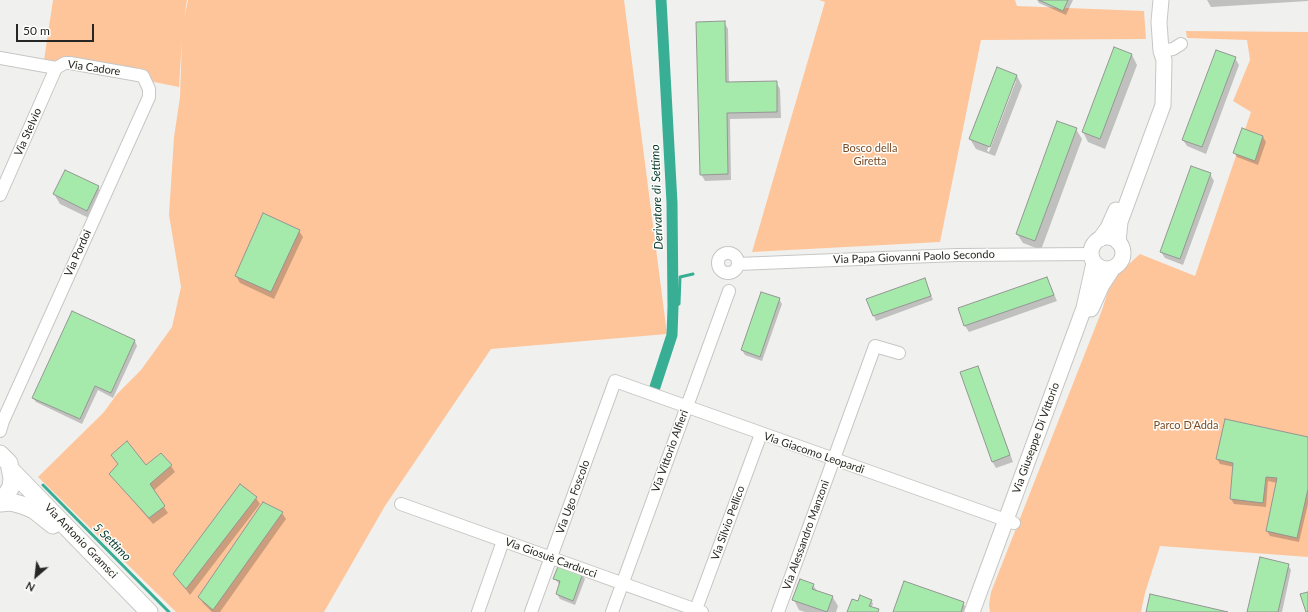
<!DOCTYPE html>
<html>
<head>
<meta charset="utf-8">
<style>
  body { margin:0 }
  #map { position:relative; width:1308px; height:612px; overflow:hidden; background:#f0f1ee; font-family:Lato,sans-serif }
  canvas { display:block }
  .north { position:absolute; left:16px; top:556px; width:40px; height:40px; -webkit-text-stroke:3px #fefefb; paint-order:stroke; rotate:208deg; font-size:11px; font-weight:700; line-height:16px; text-align:center; color:#262625 }
  .north::after { content:''; display:block; margin:auto; width:14px; height:18px; background:#262625; clip-path:polygon(50% 0,100% 100%,50% 72%,0 100%) }
  .scale { position:absolute; left:16px; top:24px; width:78px; height:18px; box-sizing:border-box; border:2px solid #262625; border-top:0; padding-left:5px; font-size:12px; line-height:14px; white-space:nowrap; color:#262625; -webkit-text-stroke:3px #fefefb; paint-order:stroke }
</style>
</head>
<body>
<div id="map">
<canvas width="1308" height="612"></canvas>
<div class="north">N</div>
<div class="scale">50 m</div>
</div>
<script>
const g = document.querySelector('canvas').getContext('2d');
g.lineJoin = 'round';
function paint(path, color) { g.fillStyle = color; g.fill(path, 'evenodd'); }
const shape = rows => new Path2D(rows.map(r => 'M' + r).join(''));
function stroke(path, color, width, dash) { g.strokeStyle = color; g.lineWidth = width; g.lineCap = dash ? 'butt' : 'round'; g.setLineDash(dash || []); g.stroke(path); }
function drawText(font, color, halo, rows, align = 'center') {
  g.font = font + ' Lato,sans-serif'; g.lineWidth = 3; g.setLineDash([]); g.textBaseline = 'middle'; g.strokeStyle = halo; g.fillStyle = color; for (const [text, x, y, turn = 0] of rows) {
    g.save(); g.translate(x, y); g.rotate((+turn || 0) * Math.PI / 180); g.textAlign = isNaN(turn) ? turn : align; if (halo) g.strokeText(text, 0, 0); g.fillText(text, 0, 0); g.restore();
  }
}
paint(shape([
  [53,0,187,0,184,19,188,0,624,0,667,334,491,349,385,506,324,612,176,612,38,477,104,412,117,394,141,370,172,327,181,287,169,215,174,137,180,97,182,40,179,87,44,60],
  [819,0,1015,0,1017,6,1144,11,1146,39,981,40,940,242,752,252,825,2],
  [1186,31,1308,32,1308,557,1160,546,1145,593,1141,612,990,612,989,605,991,592,1102,310,1112,279,1140,254,1195,276,1251,112,1233,101,1250,60,1247,40,1187,38]
]), '#fec59b');
paint(shape([
  [1037,0,1073,0,1066,15,1039,3],
  [1207,0,1308,0,1308,1,1211,7],
  [724,22,728,29,729,83,776,82,780,89,781,118,730,119,731,180,705,181,701,174],
  [1115,48,1132,55,1137,65,1105,149,1088,142,1083,132],
  [1235,58,1239,65,1206,154,1187,146,1183,140],
  [998,69,1017,76,1022,86,995,156,976,149,970,139],
  [1014,81,1016,81,989,152,987,151],
  [1076,129,1082,139,1041,250,1023,243,1017,234],
  [1242,129,1263,137,1266,142,1258,165,1237,157,1234,153],
  [1210,174,1214,181,1183,265,1165,258,1161,252],
  [98,187,104,196,93,220,60,204,54,194],
  [299,231,303,237,274,299,240,283,236,276],
  [1047,278,1057,301,969,332,965,326],
  [925,279,933,300,876,321,868,300],
  [761,293,779,299,782,304,762,361,745,355,742,350],
  [73,312,135,341,137,346,113,398,98,390,82,424,36,402,33,398],
  [978,367,1013,462,996,468,992,461],
  [1308,438,1308,504,1299,542,1270,536,1267,531,1277,483,1268,481,1266,507,1234,504,1231,499,1234,467,1220,464,1217,459],
  [112,455,146,467,171,466,175,472,153,491,168,513,153,524,115,480,111,474,119,465],
  [256,498,260,504,190,595,174,574],
  [282,513,286,519,220,612,212,612,203,603,199,597],
  [1288,565,1291,570,1282,612,1248,612],
  [582,574,585,579,575,605,560,599,557,594,560,585,555,579],
  [813,585,817,591,832,596,838,606,836,612,805,612,799,610,794,600],
  [871,600,873,604,871,608,879,612,848,612,858,603],
  [963,603,967,610,966,612,894,612]
]), '#0003');
stroke(shape([
  [673,307,679,304,680,277,693,274],
  [43,485,169,612]
]), '#38af95', 3);
stroke(shape([
  [654,390,672,335,673,307,672,203,661,0]
]), '#38af95', 11);
const building = shape([
  [1039,0,1068,0,1063,11,1039,0],
  [725,21,726,82,777,81,777,112,727,113,728,174,700,175,696,22,725,21],
  [1114,47,1132,54,1100,139,1082,132,1114,47],
  [1216,50,1236,57,1202,147,1182,140,1216,50],
  [997,67,1017,75,990,147,969,139,997,67],
  [1057,121,1077,128,1035,241,1016,234,1057,121],
  [1242,128,1263,136,1255,161,1233,153,1242,128],
  [1191,166,1211,173,1180,259,1160,252,1191,166],
  [65,170,99,186,87,211,53,194,65,170],
  [263,213,300,230,271,292,235,276,263,213],
  [1047,277,1054,295,964,326,958,308,1047,277],
  [925,278,931,296,873,316,866,299,925,278],
  [761,292,780,298,760,357,741,350,761,292],
  [72,311,135,340,111,393,95,386,80,419,32,398,72,311],
  [978,366,1010,455,992,462,960,372,978,366],
  [1225,419,1308,437,1308,489,1297,538,1266,531,1277,478,1266,477,1263,503,1230,499,1233,463,1216,459,1225,419],
  [127,441,146,465,161,453,172,465,150,484,165,506,149,518,109,474,118,464,111,455,127,441],
  [240,484,257,497,186,589,173,574,240,484],
  [263,502,283,512,213,610,198,597,263,502],
  [1260,557,1289,564,1278,612,1247,612,1260,557],
  [559,564,583,573,573,601,556,594,560,581,553,579,559,564],
  [800,579,814,584,812,589,833,596,827,612,792,600,800,579],
  [904,581,964,602,961,612,893,612,904,581],
  [1308,592,1308,612,1306,612,1300,594,1308,592],
  [1150,594,1228,612,1146,612,1150,594],
  [860,595,872,600,869,606,879,609,878,612,847,612,852,599,858,601,860,595]
]);
paint(building, '#a5eaaa');
stroke(building, '#949694', 1);
const minor = shape([
  [1161,51,1173,49,1181,44],
  [0,58,56,68,65,63,70,63,138,75,143,76,149,89,149,97,3,421,0,431],
  [0,195,56,68],
  '718 263a10 10 0 1 1 20 0a10 10 0 1 1-20 0Z',
  [738,264,957,255,1091,254],
  [401,504,702,612],
  [478,612,503,541],
  [531,612,615,381,1014,523],
  [612,612,729,291],
  [695,612,761,434],
  [778,612,875,346,899,353]
]);
const tertiary = shape([
  '1091 253a16 16 0 1 1 32 0a16 16 0 1 1-32 0Z',
  [1100,239,1108,228,1116,210],
  [1118,242,1120,222,1163,105,1164,60,1161,51,1159,22,1161,0],
  [1091,309,1102,285,1113,268],
  [972,612,1084,308,1094,263]
]);
const secondary = shape([
  [0,454,9,463,12,478,11,487,5,497,0,500],
  [12,471,149,612],
  [0,503,11,502,22,505,34,510,53,525]
]);
stroke(minor, '#c6c7c4', 14);
stroke(tertiary, '#c6c7c4', 17);
stroke(secondary, '#c6c7c4', 19);
stroke(minor, '#fff', 12);
stroke(tertiary, '#fff', 15);
stroke(secondary, '#fff', 17);
drawText('11px', '#262625', '#fefefb', [
  ["Via Cadore",94,68,8],
  ["Via Stelvio",28,132,-66],
  ["Via Pordoi",78,253,-66],
  ["Via Papa Giovanni Paolo Secondo",914,257,-2],
  ["Via Giuseppe Di Vittorio",1036,438,-70],
  ["Via Vittorio Alfieri",670,451,-70],
  ["Via Giacomo Leopardi",814,453,19],
  ["Via Ugo Foscolo",573,497,-70],
  ["Via Silvio Pellico",728,523,-70],
  ["Via Alessandro Manzoni",806,535,-70],
  ["Via Antonio Gramsci",81,541,46],
  ["Via Giosuè Carducci",551,558,20]
]);
drawText('11px', '#7b4a24', '#fefefb', [
  ["Bosco della",870,148],
  ["Giretta",870,161],
  ["Parco D'Adda",1186,425]
]);
drawText('italic 12px', '#053b30', '#fefefb', [
  ["Derivatore di Settimo",657,197,-92],
  ["5 Settimo",112,542,45]
]);
</script>
</body>
</html>
